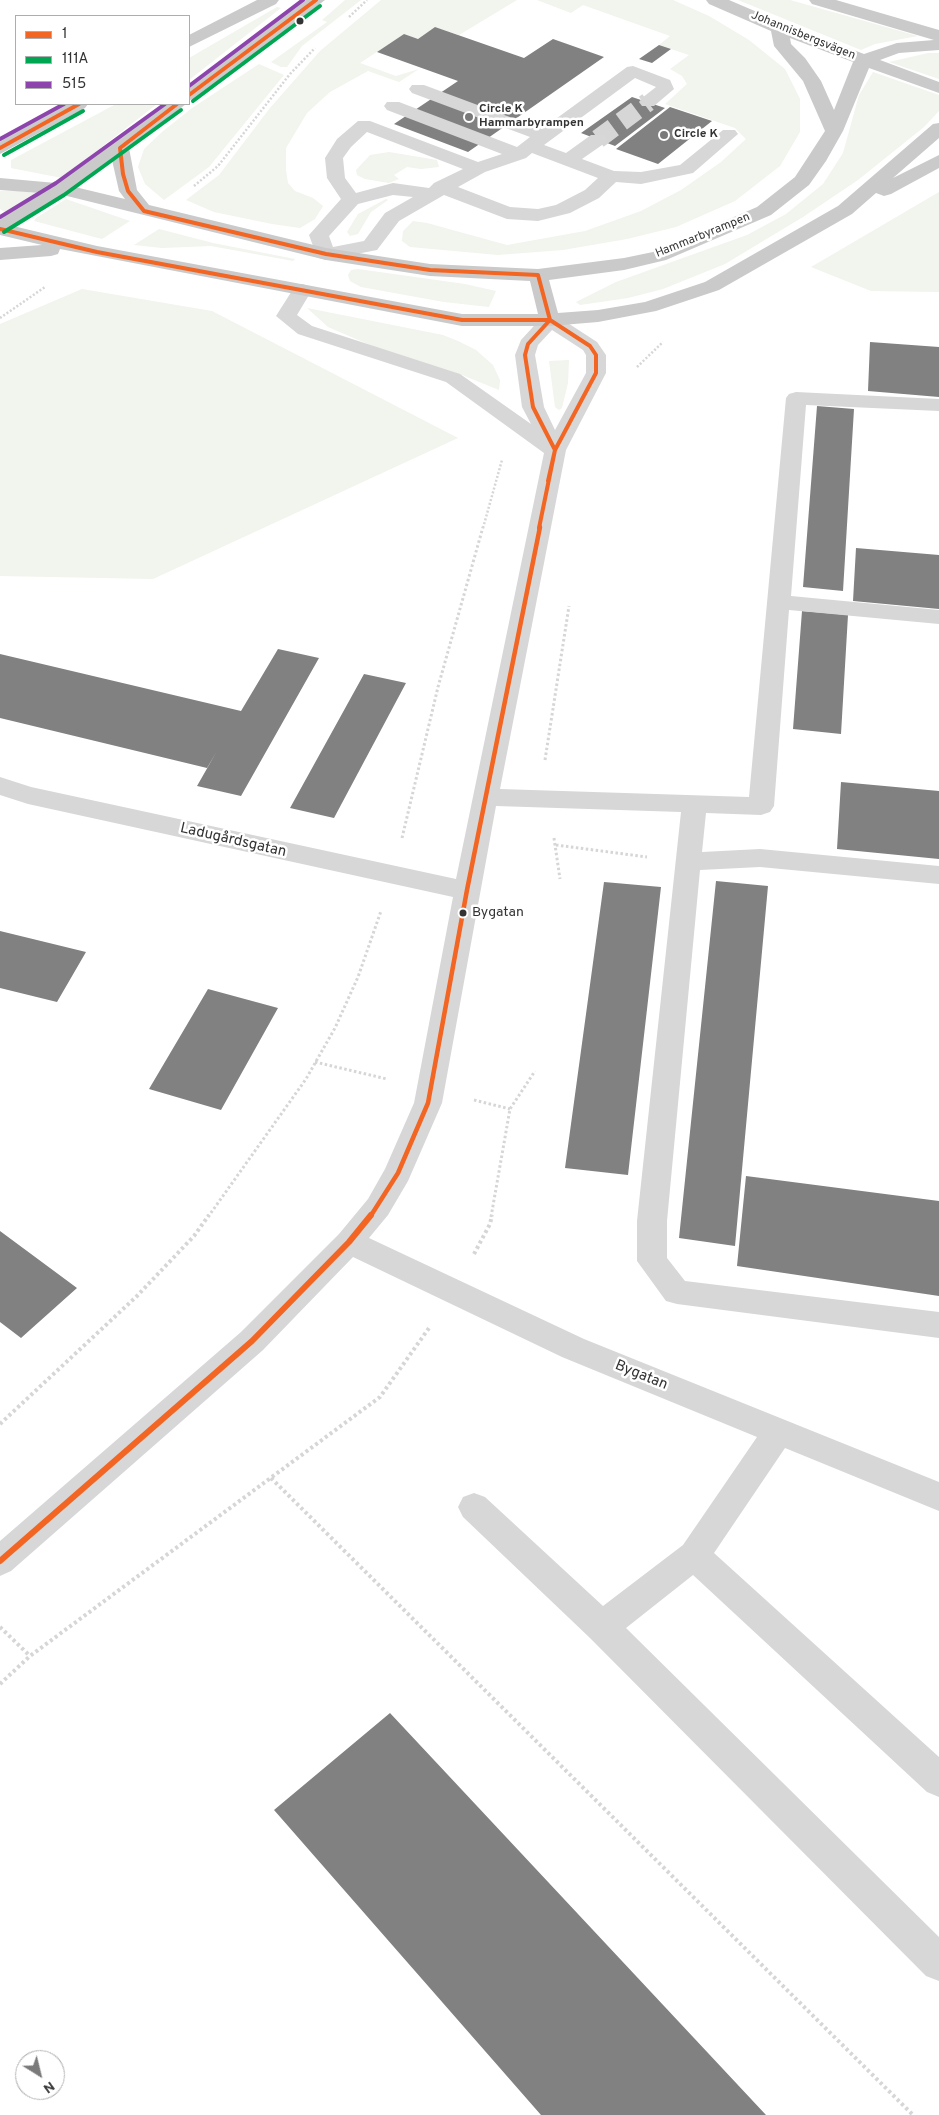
<!DOCTYPE html>
<html>
<head>
<meta charset="utf-8">
<style>
  body { margin:0 }
  #map { position:relative; width:939px; height:2115px; overflow:hidden; background:#fff; font-family:Overpass,sans-serif }
  canvas { display:block }
  .legend { position:absolute; left:15px; top:15px; width:175px; height:90px; box-sizing:border-box; background:#fff; border:1px solid #adadad; margin:0; padding:6px 9px; list-style:none; font-size:15px; color:#333 }
  .legend li { display:flex; align-items:center; gap:10px; height:25px }
  .legend b { width:25px; border:1px solid #adadad }
  .north { position:absolute; left:15px; top:2050px; width:50px; height:50px; box-sizing:border-box; background:#fff; border:1px solid #adadad; border-radius:50%; rotate:144deg; font-size:14px; font-weight:700; line-height:20px; text-align:center; color:#333 }
  .north::after { content:''; display:block; margin:auto; width:18px; height:22px; background:#7a7a7a; clip-path:polygon(50% 0,100% 100%,50% 72%,0 100%) }
</style>
</head>
<body>
<div id="map">
<canvas width="939" height="2115"></canvas>
<ul class="legend">
<li><b style="height:6px;background:#f26522"></b>1</li>
<li><b style="height:6px;background:#00a651"></b>111A</li>
<li><b style="height:6px;background:#8e44ad"></b>515</li>
</ul>
<div class="north">N</div>
</div>
<script>
const g = document.querySelector('canvas').getContext('2d');
g.lineJoin = 'round';
function paint(path, color) { g.fillStyle = color; g.fill(path, 'evenodd'); }
const shape = rows => new Path2D(rows.map(r => 'M' + r).join(''));
function stroke(path, color, width, dash) { g.strokeStyle = color; g.lineWidth = width; g.lineCap = dash ? 'butt' : 'round'; g.setLineDash(dash || []); g.stroke(path); }
function drawText(font, color, halo, rows, align = 'center') {
  g.font = font + ' Overpass,sans-serif'; g.lineWidth = 5; g.setLineDash([]); g.textBaseline = 'middle'; g.strokeStyle = halo; g.fillStyle = color; for (const [text, x, y, turn = 0] of rows) {
    g.save(); g.translate(x, y); g.rotate((+turn || 0) * Math.PI / 180); g.textAlign = isNaN(turn) ? turn : align; if (halo) g.strokeText(text, 0, 0); g.fillText(text, 0, 0); g.restore();
  }
}
paint(shape([
  [345,0,361,0,302,46,287,67,281,67,271,62,327,22,322,20],
  [381,0,517,0,459,35,435,27,418,39,404,34,360,63,396,76,419,69,399,82,368,71,330,92,307,113,286,148,286,170,288,183,295,191,313,198,323,206,315,219,300,228,272,224,214,212,186,200,219,175,270,108,320,51],
  [537,0,673,0,709,16,749,40,785,69,800,99,800,132,780,166,735,201,676,227,627,239,563,250,498,255,410,247,402,241,403,231,413,221,427,223,507,245,585,231,641,211,681,190,721,162,746,139,735,128,665,104,687,84,682,76,670,69,689,55,659,45,670,36,583,5,571,13],
  [738,0,790,0,918,36,875,44,861,50],
  [277,7,281,8,189,80,189,58],
  [928,53,939,53,939,79,889,62],
  [259,64,284,75,209,167,164,200,145,184,138,167,144,149,162,132,192,108],
  [873,72,939,95,939,111,924,127,858,180,803,217,725,264,663,289,628,298,580,305,576,302,616,282,747,235,786,214,823,184,843,153,859,95],
  [116,104,157,104,62,178,11,168,11,160],
  [389,152,437,160,439,167,421,169,407,167,394,175,399,179,389,183,365,179,357,175,356,170,370,155],
  [0,191,19,191,37,193,5,212,0,209],
  [939,192,939,292,871,291,811,267],
  [66,199,130,221,102,239,34,221,36,218],
  [386,199,388,200,371,212,358,234,350,236,347,232,358,214],
  [159,229,213,243,295,259,293,261,211,246,162,248,134,245],
  [358,269,465,284,496,291,489,307,444,302,361,287,350,281,348,275,351,270],
  [82,289,212,311,458,438,153,579,0,576,0,324],
  [307,308,443,335,458,341,476,350,493,365,500,380,499,390,462,375,377,348,328,327],
  [569,360,568,383,562,408,559,410,555,407,549,361]
]), '#f1f5ed');
paint(shape([
  [435,27,524,58,553,39,604,57,468,152,394,124,458,81,377,52,404,34,418,39],
  [659,45,671,49,652,63,639,59],
  [632,97,665,108,615,146,581,133],
  [670,107,712,121,658,164,616,149],
  [870,342,939,347,939,397,868,391],
  [817,406,854,409,843,591,803,587],
  [856,548,939,555,939,609,853,601],
  [802,611,848,615,841,734,793,729],
  [278,649,319,658,241,796,197,786,217,751,207,768,0,718,0,654,241,711],
  [364,674,406,683,334,818,290,808],
  [841,782,939,791,939,859,837,849],
  [716,881,768,886,735,1246,679,1238],
  [604,882,661,887,628,1175,565,1168],
  [0,931,86,952,57,1002,0,988],
  [208,989,278,1008,221,1110,149,1089],
  [746,1176,939,1201,939,1296,737,1266],
  [0,1231,77,1288,21,1338,0,1322],
  [390,1713,766,2115,541,2115,274,1810]
]), '#818181');
stroke(shape([
  [598,139,648,102]
]), '#d6d6d6', 19, [19, 10]);
stroke(shape([
  [349,17,367,0],
  [194,186,218,166,290,74,315,48],
  [0,318,45,287],
  [637,367,663,342],
  [483,528,502,460]
]), '#d6d6d6', 2.5, [2, 2]);
stroke(shape([
  [545,760,569,606],
  [402,838,438,687,483,527],
  [554,838,560,879],
  [556,845,647,857],
  [315,1062,387,1079],
  [474,1100,510,1109],
  [208,1217,306,1079,335,1028,358,977,381,911],
  [491,1217,510,1109,535,1071]
]), '#d6d6d6', 3, [2.5, 2.5]);
stroke(shape([
  [474,1254,490,1224,492,1215],
  [0,1424,137,1296,194,1236,209,1215],
  [271,1478,913,2115],
  [0,1627,30,1656],
  [0,1684,30,1656,380,1397,429,1328]
]), '#d6d6d6', 4, [3, 3]);
paint(shape([
  [633,66,670,80,674,89,654,106,642,106,639,102,642,98,656,87,635,78,544,145,566,153,591,135,605,135,607,139,605,143,582,159,614,171,641,172,680,165,723,130,735,130,738,134,693,173,641,184,616,182,599,198,570,213,538,221,507,219,444,195,399,221,377,250,326,260,319,258,316,254,309,235,341,199,327,178,325,158,337,139,358,121,370,121,478,162,502,154,387,110,384,106,387,102,399,102,517,147,530,137,412,93,409,89,412,85,424,85,542,129,627,67,633,66],
  [367,132,463,169,434,183,429,188,393,183,356,193,345,178,343,158,351,147,367,132],
  [532,153,598,178,585,190,556,205,538,209,510,207,458,187,485,172,526,158,532,153],
  [393,195,413,197,385,213,364,241,333,247,329,236,358,204,393,195],
  [302,284,309,286,312,290,297,315,312,326,460,374,531,424,522,407,515,355,521,340,543,316,550,314,557,316,597,342,606,355,606,373,566,450,500,789,749,797,786,398,789,394,796,392,939,399,939,411,806,405,791,596,939,610,939,624,789,610,774,806,770,812,761,815,706,813,702,852,760,849,939,866,939,884,760,867,700,870,667,1221,667,1258,685,1281,939,1312,939,1338,677,1304,666,1301,637,1261,637,1221,681,812,496,806,442,1103,408,1181,388,1215,369,1238,584,1339,939,1482,939,1511,785,1448,714,1553,939,1757,939,1797,927,1792,693,1575,626,1628,939,1937,939,1981,926,1976,590,1638,463,1517,458,1507,463,1497,474,1493,485,1497,603,1606,683,1545,757,1437,562,1357,353,1257,263,1350,11,1571,0,1576,0,1541,241,1332,339,1234,368,1199,385,1169,414,1103,453,897,28,804,0,795,0,777,31,787,456,879,544,453,446,382,298,334,276,316,295,286,302,284],
  [552,330,583,350,586,355,586,373,555,430,544,407,535,355,538,345,552,330]
]), '#d7d7d7');
paint(shape([
  [257,0,279,0,276,4,189,47,189,35,257,0],
  [305,0,325,0,195,99,189,100,189,87,305,0],
  [706,0,729,0,785,24,864,54,897,43,934,40,812,4,809,0,836,0,939,30,939,50,899,53,880,60,939,82,939,93,869,68,843,131,826,161,809,185,771,215,666,260,624,270,549,280,558,313,598,310,645,302,705,282,838,206,933,124,939,123,939,138,893,178,939,155,939,168,891,194,884,196,876,193,852,214,719,290,656,311,598,322,550,326,462,326,60,249,58,254,51,256,0,260,0,248,42,245,0,235,0,218,40,193,0,190,0,178,56,183,166,104,186,104,129,148,137,190,149,205,326,248,430,264,538,269,624,258,653,252,757,207,795,177,825,131,803,81,774,46,771,31,709,4,706,0],
  [790,38,853,62,834,110,821,81,805,58,791,44,790,38],
  [112,160,119,191,125,199,75,187,112,160],
  [63,195,326,260,430,276,530,281,538,314,462,314,97,246,13,226,63,195],
  [66,104,88,104,85,108,0,154,0,140,66,104]
]), '#cacaca');
stroke(shape([
  [189,95,316,0],
  [177,104,120,148,123,174,128,191,144,211,326,254,430,270,538,275,550,320],
  [0,148,79,104],
  [0,229,97,252,462,320,550,320],
  [548,481,555,450,533,407,525,355,528,344,550,320],
  [539,528,555,450,596,373,596,355,590,346,550,320]
]), '#f26522', 4);
stroke(shape([
  [370,1217,398,1173,428,1103,467,890,540,527]
]), '#f26522', 4.5);
stroke(shape([
  [0,1561,252,1341,349,1242,371,1215]
]), '#f26522', 6);
stroke(shape([
  [193,101,320,6],
  [4,155,83,111],
  [4,232,64,195,181,110]
]), '#00a651', 4);
stroke(shape([
  [189,86,303,0],
  [0,139,64,104],
  [0,217,56,183,165,104]
]), '#8e44ad', 4);
for (const [x, y, r, color] of [
  [300,21,4.5,"#333"],
  [469,117,5,"#7a7a7a"],
  [664,135,5,"#7a7a7a"],
  [463,913,4.5,"#333"]
]) { const dot = new Path2D(); dot.arc(x, y, r, 0, 2 * Math.PI); g.fillStyle = color; g.fill(dot); stroke(dot, '#fff', 2); }
drawText('12px', '#333', '#fff', [
  ["Johannisbergsvägen",803,36,22],
  ["Hammarbyrampen",703,236,-22]
]);
drawText('bold 12px', '#333', '#fff', [
  ["Circle K",479,110],
  ["Hammarbyrampen",479,124],
  ["Circle K",674,135]
], 'left');
drawText('14px', '#333', '#fff', [
  ["Bygatan",472,913]
], 'left');
drawText('15px', '#333', '#fff', [
  ["Ladugårdsgatan",233,841,13],
  ["Bygatan",641,1376,22]
]);
</script>
</body>
</html>
